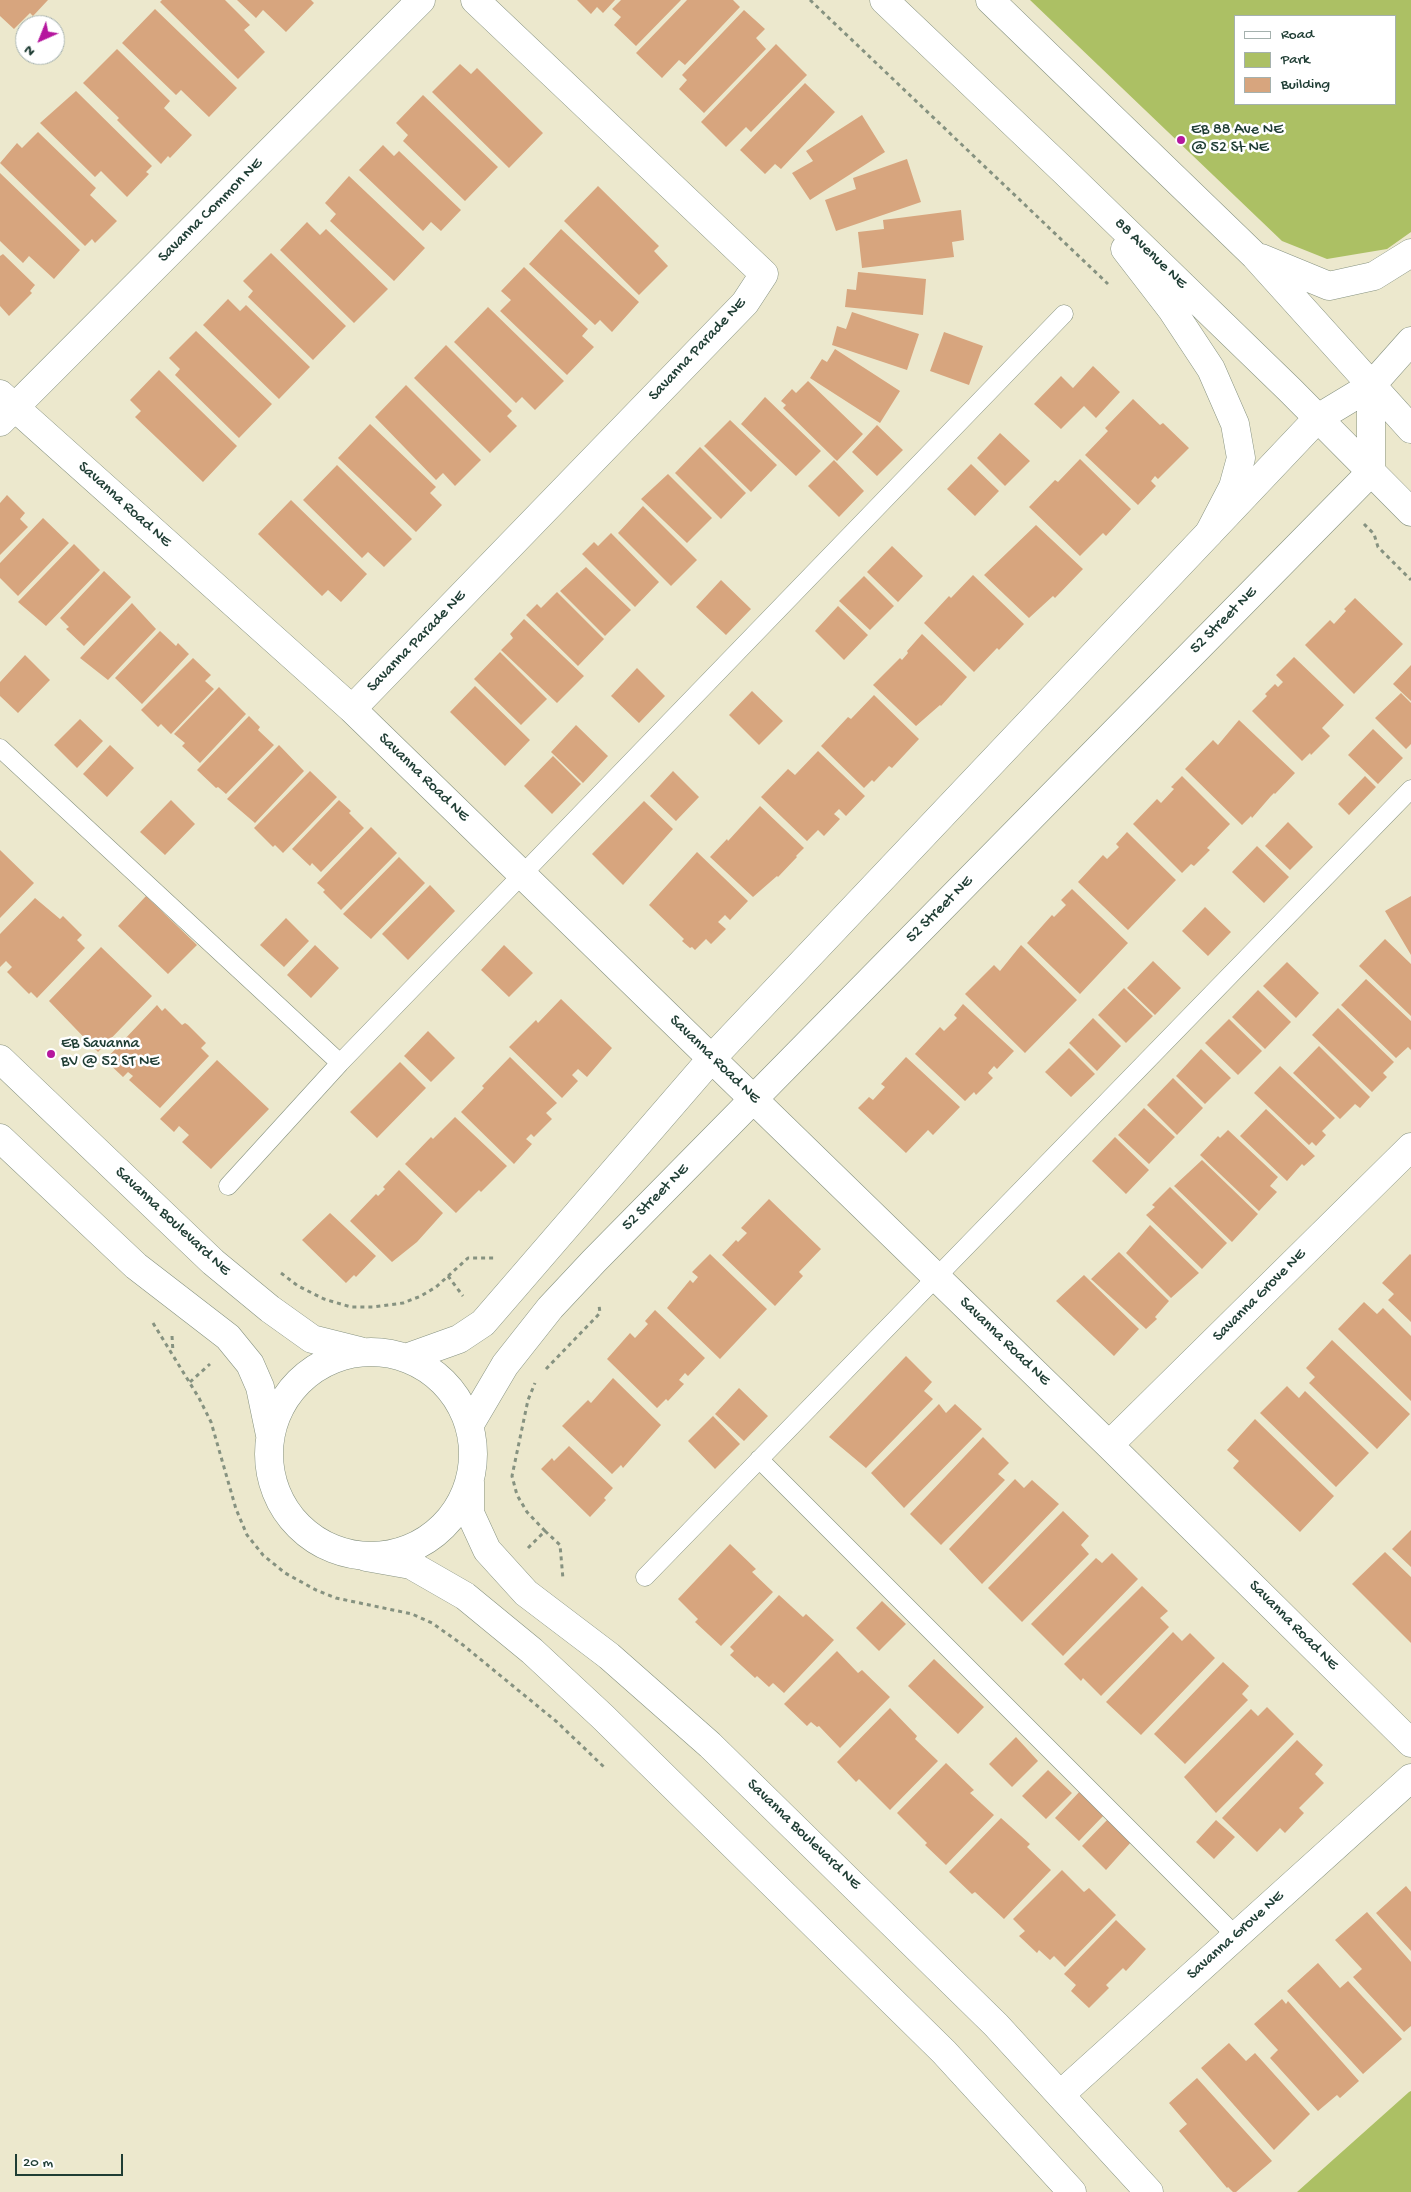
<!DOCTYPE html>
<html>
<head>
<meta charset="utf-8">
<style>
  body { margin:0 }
  #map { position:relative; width:1411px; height:2192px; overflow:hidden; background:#ece8cd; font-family:"Gochi Hand",sans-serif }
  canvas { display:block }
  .legend { position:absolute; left:1234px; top:15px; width:162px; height:90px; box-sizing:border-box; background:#fff; border:1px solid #a5b1ae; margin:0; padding:6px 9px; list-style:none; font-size:15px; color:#1f3d34 }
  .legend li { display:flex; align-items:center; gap:10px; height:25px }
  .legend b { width:25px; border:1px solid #a5b1ae }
  .north { position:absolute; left:15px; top:15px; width:50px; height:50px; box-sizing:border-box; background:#fff; border:1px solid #a5b1ae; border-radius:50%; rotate:224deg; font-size:14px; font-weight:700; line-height:20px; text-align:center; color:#1f3d34 }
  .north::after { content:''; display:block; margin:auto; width:18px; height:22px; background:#b5179e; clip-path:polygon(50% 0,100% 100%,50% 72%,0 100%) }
  .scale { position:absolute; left:15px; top:2154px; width:108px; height:22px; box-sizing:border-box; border:2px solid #1f3d34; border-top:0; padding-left:6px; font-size:15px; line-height:18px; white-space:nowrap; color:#1f3d34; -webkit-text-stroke:4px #fff; paint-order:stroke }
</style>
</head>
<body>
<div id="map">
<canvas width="1411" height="2192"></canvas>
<ul class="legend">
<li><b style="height:6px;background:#fff"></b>Road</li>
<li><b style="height:14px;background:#acc064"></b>Park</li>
<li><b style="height:14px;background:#d7a57e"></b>Building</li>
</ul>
<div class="north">N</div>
<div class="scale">20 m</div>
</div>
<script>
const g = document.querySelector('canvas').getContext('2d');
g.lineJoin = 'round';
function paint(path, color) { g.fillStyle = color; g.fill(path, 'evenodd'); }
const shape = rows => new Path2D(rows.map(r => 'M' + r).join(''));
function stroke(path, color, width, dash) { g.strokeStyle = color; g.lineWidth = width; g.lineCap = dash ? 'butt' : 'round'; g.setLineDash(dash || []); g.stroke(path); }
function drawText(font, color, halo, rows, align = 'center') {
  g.font = font + ' "Gochi Hand",sans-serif'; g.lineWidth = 5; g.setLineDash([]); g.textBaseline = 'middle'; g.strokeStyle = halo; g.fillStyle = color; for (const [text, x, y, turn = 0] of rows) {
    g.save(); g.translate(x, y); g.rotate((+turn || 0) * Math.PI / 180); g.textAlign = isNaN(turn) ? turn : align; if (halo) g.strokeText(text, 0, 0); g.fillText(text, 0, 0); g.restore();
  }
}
paint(shape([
  [1030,0,1411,0,1411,232,1387,249,1327,259,1282,241],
  [1235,16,1395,16,1395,104,1235,104],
  [1411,2091,1411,2192,1297,2192,1409,2092]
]), '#acc064');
paint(shape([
  [0,0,48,0,33,16,30,13,14,29,0,16],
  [162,0,225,0,250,25,244,30,265,52,238,79,160,2],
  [237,0,311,0,314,3,286,32,263,10,256,18],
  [577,0,615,0,603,13,597,7,591,14],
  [621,0,681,0,636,46,614,25,621,17,612,9],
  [687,0,733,0,740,7,685,65,679,60,662,78,636,53],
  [155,9,237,88,209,117,181,90,176,95,122,43],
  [744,10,765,29,756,38,766,49,704,113,679,89,687,80,682,75],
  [776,44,807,75,751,132,746,127,726,147,701,122],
  [117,49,170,101,164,108,192,135,170,158,168,156,161,164,117,120,119,118,83,83],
  [460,64,471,74,477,68,543,133,509,168,432,92],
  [805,83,835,112,781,169,775,164,765,174,740,150],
  [76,91,152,166,146,172,149,174,127,197,101,171,95,177,40,123],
  [423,95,498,167,465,201,403,141,408,135,396,123],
  [862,115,885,152,810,200,792,173,813,161,806,151],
  [38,132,96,188,90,195,117,221,95,243,92,239,85,246,0,163,17,143,22,148],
  [383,145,394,156,399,151,461,210,441,231,431,222,423,231,359,170],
  [907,159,921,202,836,231,825,200,856,189,853,178],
  [0,173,80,250,54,279,29,256,23,263,0,241],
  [349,176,425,248,394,281,330,221,336,214,325,203],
  [598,186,659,246,654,251,668,266,639,295,564,221],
  [961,210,964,240,952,242,954,257,862,268,858,232,884,229,883,220],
  [307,222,320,235,326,229,388,289,354,323,280,250],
  [561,229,639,302,612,332,600,320,595,325,529,264],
  [271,253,346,326,313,360,248,297,253,291,243,281],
  [3,254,35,285,30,291,32,293,9,316,0,306,0,256],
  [524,267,588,329,582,336,594,347,567,375,500,311,511,300,501,291],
  [858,272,926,279,923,315,845,307,847,289,856,290],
  [228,299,240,311,246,305,310,367,279,399,203,325],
  [488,307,564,381,535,410,522,397,516,403,454,342],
  [852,312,919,334,907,370,832,345,837,326,846,329],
  [196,331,272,404,239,438,175,375,180,369,169,358],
  [944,332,983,346,969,385,930,371],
  [446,345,512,411,507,416,517,426,490,453,414,378],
  [835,349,900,391,880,423,810,378,822,359,827,362],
  [1093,366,1120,392,1096,418,1084,406,1061,429,1034,404,1061,376,1073,388],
  [159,370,237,446,203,482,135,417,141,411,130,400],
  [808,381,863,434,837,461,783,408,786,405,781,401,792,389,796,393],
  [406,385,481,460,455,486,443,473,436,480,375,417],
  [765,397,821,451,796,476,741,424],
  [1133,399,1160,425,1163,423,1189,448,1158,479,1155,476,1151,481,1156,486,1138,505,1085,455,1108,431,1105,428],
  [730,420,777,465,751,492,704,446],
  [370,424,436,487,430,493,442,505,416,532,338,458],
  [877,425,903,450,877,476,852,452],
  [1000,433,1030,461,1005,486,977,458],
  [700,447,746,493,721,519,675,473],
  [1080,459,1131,509,1106,536,1103,533,1080,556,1029,507,1055,480,1058,482],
  [834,460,864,491,839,517,808,486],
  [971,464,999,491,975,516,947,489],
  [337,465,412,539,384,567,368,552,362,558,303,500],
  [668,474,712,518,687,543,641,499],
  [7,495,25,513,20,519,28,527,0,555,0,503],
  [291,500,367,574,341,602,328,590,322,596,258,534],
  [643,506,697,560,671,586,618,533],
  [43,518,69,543,18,596,0,578,0,563],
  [1036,525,1083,569,1055,598,1053,596,1029,618,984,575],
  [611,533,659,582,635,607,582,554,594,542,598,546],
  [74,544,100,570,46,626,18,602],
  [892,546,923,576,898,602,867,572],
  [586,567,631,610,605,636,560,591],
  [104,571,131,597,84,646,66,629,69,627,60,618],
  [973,575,1024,624,999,650,997,648,974,672,924,623,949,596,951,598],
  [864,576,894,606,870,630,839,601],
  [721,580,751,609,726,635,696,607],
  [557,592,604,639,578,666,526,615,537,604,541,608],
  [1355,598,1403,644,1354,694,1305,645,1330,620,1334,624,1346,611,1344,609],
  [132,603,156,629,108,680,80,658],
  [838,606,868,635,844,660,815,631],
  [524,619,584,676,557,703,501,650,513,638,510,634],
  [160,631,176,646,178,643,189,654,142,704,115,678],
  [922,634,967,677,941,706,940,705,916,726,873,685,900,658,902,660,908,653,907,651],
  [500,652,547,699,521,725,474,679],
  [25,655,50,680,18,713,0,696,0,682],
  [1294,657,1344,705,1322,728,1330,736,1311,755,1310,753,1302,761,1252,711,1267,696,1265,694,1275,684,1278,687,1283,682,1276,675],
  [193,658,211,675,205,681,214,689,171,734,161,724,158,727,141,710],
  [1411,665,1411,701,1393,684],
  [637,668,665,696,639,723,611,696],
  [475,686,530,740,505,766,450,712],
  [219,687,246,714,200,763,182,746,185,743,174,734],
  [752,691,783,721,759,745,729,715],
  [1401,693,1411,703,1411,744,1406,749,1375,718],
  [874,695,919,739,892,768,889,766,874,782,872,780,864,788,821,746,848,717,851,719],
  [249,716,260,727,258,730,274,745,226,794,218,787,216,788,197,770],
  [80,719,103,741,77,768,54,745],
  [1239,720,1295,773,1275,794,1274,793,1271,796,1252,818,1251,816,1242,825,1185,769,1213,740,1218,745],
  [576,725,608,756,583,783,551,752],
  [1373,729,1403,758,1378,784,1348,755],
  [110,745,134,768,107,797,83,774],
  [279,745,304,771,255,823,227,799],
  [818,751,865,796,846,816,839,809,834,814,840,819,824,836,818,830,807,841,761,797,788,769,795,775],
  [553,756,581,784,552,814,524,786],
  [310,771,337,797,283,853,275,845,273,847,254,828],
  [673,771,699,797,676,821,650,796],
  [1182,776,1230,824,1207,848,1210,850,1194,866,1191,864,1182,873,1133,824,1157,799,1161,803,1174,789,1171,787],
  [1365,776,1376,787,1349,815,1338,804],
  [171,800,195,824,165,855,140,832],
  [339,800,351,811,349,813,364,828,321,872,312,863,310,866,292,849],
  [644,801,673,829,623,885,592,854],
  [760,806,804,848,796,856,797,857,778,877,777,876,753,897,710,857,727,839,728,841],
  [1288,822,1313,847,1290,870,1265,846],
  [371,827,397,853,341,910,323,892,325,890,317,883],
  [1127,832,1176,880,1128,930,1078,882,1103,855,1107,859,1119,847,1116,844],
  [1257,846,1289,877,1264,903,1232,872],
  [0,850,34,883,0,918],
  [697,852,748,901,730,920,725,915,718,922,726,929,711,944,706,939,695,950,692,947,690,948,682,941,684,939,649,905],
  [399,857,425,883,371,939,343,914],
  [430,885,455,911,408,960,382,934],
  [1072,889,1128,943,1080,994,1027,943,1052,915,1054,917,1066,905,1061,900],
  [146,896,197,945,168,974,118,926],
  [1411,896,1411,955,1385,911],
  [35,898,60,919,63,916,82,935,77,940,85,948,37,998,31,992,29,994,7,972,12,967,6,961,0,967,0,934],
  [1205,907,1231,932,1208,956,1182,931],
  [286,918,309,941,284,967,260,945],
  [1385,939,1411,964,1411,1016,1359,966],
  [315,945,339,968,311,998,287,975],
  [504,945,533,973,509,997,481,970],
  [1021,945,1077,1000,1025,1053,965,994,994,965,1000,971],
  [101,947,152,996,98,1052,49,1001],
  [1153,961,1181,988,1155,1015,1127,988],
  [1287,962,1319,993,1296,1018,1263,986],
  [1366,979,1411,1021,1411,1050,1408,1047,1396,1058,1341,1005],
  [1124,988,1153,1016,1126,1043,1098,1015],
  [1258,990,1291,1022,1265,1049,1232,1017],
  [561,999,612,1048,587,1077,578,1069,572,1075,578,1081,562,1098,509,1047,536,1020,538,1023],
  [963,1004,1014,1051,997,1069,994,1066,988,1073,993,1078,976,1095,974,1092,965,1101,915,1054,940,1027,944,1031,957,1018,954,1015],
  [157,1005,162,1011,165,1008,182,1025,185,1023,188,1025,206,1043,201,1048,209,1056,160,1108,129,1080,133,1076,128,1072,123,1077,105,1060],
  [1338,1008,1394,1062,1383,1073,1387,1077,1372,1092,1312,1035],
  [1093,1018,1121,1046,1097,1071,1069,1043],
  [1229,1019,1262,1051,1238,1075,1205,1043],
  [428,1031,455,1058,431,1082,404,1056],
  [1319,1046,1370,1097,1360,1108,1355,1104,1340,1119,1293,1073],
  [1069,1048,1095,1074,1071,1097,1045,1072],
  [1201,1049,1231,1078,1205,1104,1176,1076],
  [510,1057,557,1103,546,1113,552,1119,534,1137,531,1134,526,1139,532,1144,514,1164,461,1112,484,1088,482,1086],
  [906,1057,960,1107,933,1135,928,1130,906,1153,858,1108,869,1097,873,1100,885,1087,881,1084],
  [217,1060,269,1109,211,1169,182,1142,189,1135,179,1126,174,1132,160,1119],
  [400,1062,426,1088,377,1138,350,1112],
  [1280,1066,1335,1118,1322,1131,1326,1135,1316,1146,1312,1142,1309,1145,1254,1093],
  [1173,1078,1203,1108,1177,1135,1147,1105],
  [1144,1108,1175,1137,1149,1164,1118,1135],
  [1266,1109,1315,1156,1304,1166,1302,1164,1287,1181,1240,1136],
  [455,1117,507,1166,481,1192,479,1190,456,1213,405,1164,431,1137,433,1139],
  [1228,1130,1278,1177,1270,1186,1277,1192,1259,1211,1200,1155,1218,1136,1220,1138],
  [1115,1137,1149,1170,1126,1194,1092,1161],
  [1202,1160,1258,1214,1232,1242,1174,1186],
  [399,1170,443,1213,417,1242,392,1262,350,1221,376,1194,378,1196,385,1189,383,1187],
  [1170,1187,1227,1243,1202,1269,1146,1215,1155,1207,1152,1205],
  [769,1199,821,1249,799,1272,803,1276,775,1306,722,1255,736,1240,738,1242,747,1233,741,1228],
  [330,1213,376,1256,356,1277,354,1275,346,1283,302,1240],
  [1150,1225,1199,1273,1171,1298,1126,1253],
  [1119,1252,1169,1301,1155,1317,1157,1319,1146,1329,1091,1279],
  [710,1254,767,1309,720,1359,667,1308,690,1280,693,1283,698,1277,692,1272],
  [1410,1254,1411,1255,1411,1322,1388,1300,1394,1294,1382,1283],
  [1084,1275,1139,1329,1114,1356,1056,1301],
  [1364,1302,1377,1314,1383,1308,1411,1336,1411,1401,1338,1329],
  [655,1310,705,1358,688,1376,685,1373,679,1380,684,1384,668,1401,666,1399,657,1408,607,1359,630,1333,635,1338,648,1324,645,1321],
  [1332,1340,1410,1414,1377,1449,1309,1383,1315,1377,1306,1368],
  [906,1356,932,1382,924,1391,933,1399,866,1468,829,1437],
  [613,1378,661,1425,623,1468,621,1465,612,1474,562,1426,588,1400,591,1403],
  [1287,1386,1299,1398,1305,1391,1369,1453,1336,1487,1260,1413],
  [739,1388,768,1416,744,1441,715,1414],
  [939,1404,946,1413,955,1404,982,1429,904,1508,871,1473],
  [713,1416,740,1444,715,1469,688,1441],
  [1255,1419,1334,1496,1300,1532,1233,1468,1239,1461,1227,1450],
  [983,1437,1009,1463,998,1474,1005,1480,941,1545,910,1514],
  [569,1446,613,1488,604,1498,606,1500,590,1517,541,1469,552,1458,554,1461],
  [1015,1479,1024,1488,1032,1480,1059,1504,982,1584,949,1549],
  [1063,1511,1089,1536,1081,1545,1089,1554,1022,1622,988,1588],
  [1411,1530,1411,1567,1392,1549],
  [730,1544,756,1569,752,1572,773,1592,721,1646,695,1622,698,1619,678,1599],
  [1385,1552,1411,1577,1411,1643,1352,1584],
  [1112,1553,1138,1579,1063,1656,1031,1624,1096,1558,1102,1563],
  [1142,1586,1168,1611,1160,1618,1169,1627,1101,1696,1083,1678,1081,1681,1064,1664],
  [779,1595,803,1617,806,1614,834,1640,784,1693,773,1683,769,1687,757,1676,755,1678,730,1655,734,1651,730,1647],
  [882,1601,906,1624,879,1651,856,1628],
  [1173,1632,1182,1641,1190,1633,1215,1658,1141,1735,1106,1702],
  [837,1651,858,1673,862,1670,890,1697,840,1748,819,1726,817,1727,811,1722,807,1726,784,1704],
  [934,1659,984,1707,958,1734,908,1686],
  [1223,1662,1249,1686,1242,1694,1248,1700,1185,1764,1154,1734],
  [1267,1707,1294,1734,1216,1813,1184,1777,1251,1709,1258,1716],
  [890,1708,917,1736,915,1739,938,1761,890,1810,859,1779,856,1782,837,1762],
  [1016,1737,1038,1761,1012,1787,989,1764],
  [1297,1740,1323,1765,1315,1774,1324,1783,1299,1808,1304,1813,1285,1833,1280,1828,1257,1852,1222,1818],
  [946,1763,974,1790,970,1793,994,1815,946,1865,925,1845,927,1843,897,1813],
  [1048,1770,1072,1793,1046,1819,1022,1796],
  [1081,1790,1105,1814,1079,1841,1055,1818],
  [1001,1818,1030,1844,1027,1847,1051,1870,1004,1919,975,1892,972,1894,949,1872],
  [1108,1819,1132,1841,1106,1870,1082,1846],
  [1216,1820,1235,1837,1214,1859,1196,1842],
  [1062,1870,1084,1892,1089,1888,1116,1915,1065,1967,1054,1956,1050,1960,1039,1950,1037,1953,1019,1936,1025,1931,1013,1919],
  [1406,1886,1411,1892,1411,1951,1376,1913],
  [1367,1912,1411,1962,1411,2026,1404,2032,1353,1977,1362,1969,1335,1940],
  [1116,1920,1146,1949,1126,1971,1123,1968,1106,1985,1109,1988,1089,2008,1071,1991,1076,1985,1064,1974],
  [1318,1963,1340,1988,1348,1981,1402,2039,1363,2074,1287,1991],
  [1282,1999,1286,2004,1288,2001,1359,2081,1340,2098,1337,2095,1318,2111,1270,2058,1278,2050,1254,2024],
  [1229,2043,1246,2061,1255,2053,1310,2114,1274,2150,1201,2068],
  [1197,2078,1272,2161,1236,2192,1233,2192,1228,2187,1227,2188,1179,2131,1187,2124,1169,2103]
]), '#d7a57e');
const service = shape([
  [0,748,340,1063],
  [228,1186,340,1063,1064,314],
  [759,1459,1236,1936],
  [645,1577,1411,789]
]);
const minor = shape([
  [0,394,352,709,1109,1445,1411,1743],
  [0,422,421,0],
  [352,709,745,303,764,274,475,0],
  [0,1059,213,1262,270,1309,312,1339,360,1351],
  [0,1138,136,1266,228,1337,250,1364,260,1387,270,1435],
  '269 1454a102 102 0 1 1 204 0a102 102 0 1 1-204 0Z',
  [406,1358,459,1339,483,1323,712,1058,1318,418],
  [469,1426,505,1365,550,1308,594,1261,1371,472],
  [1109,1445,1411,1147],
  [470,1482,470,1513,487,1550,526,1593,609,1656,710,1745,996,2025,1149,2192],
  [366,1557,411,1565,465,1596,532,1651,603,1717,944,2052,1072,2192],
  [1061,2094,1411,1778]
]);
const tertiary = shape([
  [884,0,1064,171,1290,390,1411,512],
  [990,0,1255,256,1411,429],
  [1125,249,1172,310,1211,369,1235,424,1241,458,1233,487,1209,533],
  [1261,258,1329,286,1374,276,1411,253],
  [1371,386,1371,472],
  [1318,418,1371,386,1411,341]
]);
stroke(service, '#869280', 19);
stroke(minor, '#869280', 29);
stroke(tertiary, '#869280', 29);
stroke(shape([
  [810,0,1108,284],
  [1364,524,1374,534,1378,547,1411,580],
  [281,1273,298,1286,324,1299,351,1307,373,1307,403,1303,421,1296,436,1287,468,1258,497,1258],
  [448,1276,463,1296],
  [153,1323,199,1398,211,1422,236,1509,247,1535,263,1555,285,1573,316,1590,336,1598,412,1614,432,1623,463,1645,557,1722,604,1767],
  [172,1336,173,1352],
  [546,1369,600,1313,599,1305],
  [190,1382,210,1364],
  [545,1531,560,1545,563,1579],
  [528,1548,545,1531,527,1512,517,1495,512,1476,528,1400,535,1383]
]), '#869280', 3, [4, 4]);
stroke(service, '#fff', 18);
stroke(minor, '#fff', 28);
stroke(tertiary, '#fff', 28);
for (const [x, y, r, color] of [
  [1181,140,5,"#b5179e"],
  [51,1054,5,"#b5179e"]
]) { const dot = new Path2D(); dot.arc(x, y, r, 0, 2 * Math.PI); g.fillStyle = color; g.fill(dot); stroke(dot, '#fff', 2); }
drawText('16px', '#1f3d34', '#fff', [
  ["EB 88 Ave NE",1191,131],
  ["@ 52 St NE",1191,149],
  ["EB Savanna",61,1045],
  ["BV @ 52 ST NE",61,1063]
], 'left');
drawText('16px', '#1f3d34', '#fff', [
  ["Savanna Common NE",211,211,-45],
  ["88 Avenue NE",1150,254,44],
  ["Savanna Parade NE",698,350,-47],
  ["Savanna Road NE",124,505,42],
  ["52 Street NE",1224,621,-45],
  ["Savanna Parade NE",417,642,-46],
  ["Savanna Road NE",423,778,44],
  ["52 Street NE",940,910,-45],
  ["Savanna Road NE",714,1060,44],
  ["52 Street NE",656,1198,-45],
  ["Savanna Boulevard NE",172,1222,43],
  ["Savanna Grove NE",1260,1296,-45],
  ["Savanna Road NE",1004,1342,44],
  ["Savanna Road NE",1293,1626,45],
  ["Savanna Boulevard NE",803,1835,44],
  ["Savanna Grove NE",1236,1936,-42]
]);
</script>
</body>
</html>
